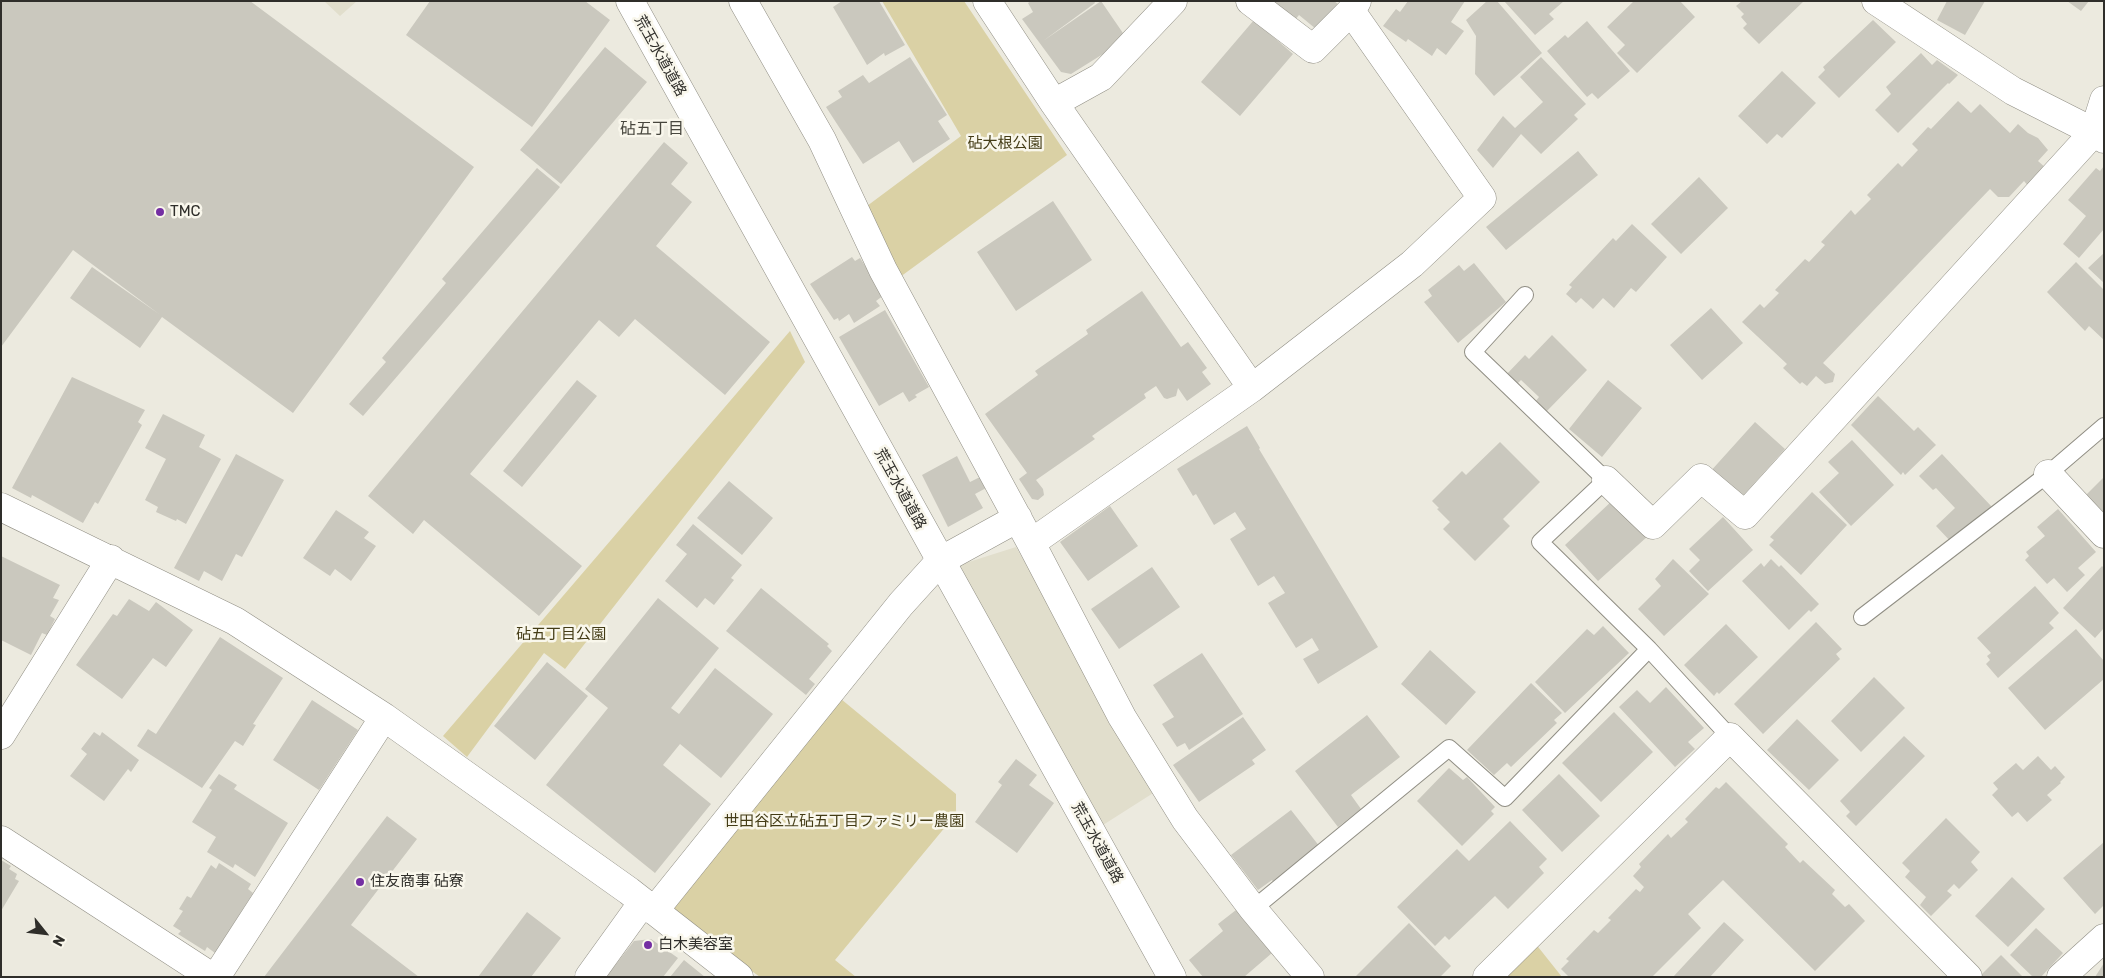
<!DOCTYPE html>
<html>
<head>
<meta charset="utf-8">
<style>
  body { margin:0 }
  #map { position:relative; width:2105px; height:978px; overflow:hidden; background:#eceadf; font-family:Rubik,sans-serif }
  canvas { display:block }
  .frame { position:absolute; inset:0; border:2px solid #2f2e2a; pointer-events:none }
  .north { position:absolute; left:20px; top:908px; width:50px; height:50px; -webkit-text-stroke:4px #f9f7ec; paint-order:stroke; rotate:119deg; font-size:14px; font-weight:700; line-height:20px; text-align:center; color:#2f2e2a }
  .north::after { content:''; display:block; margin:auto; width:18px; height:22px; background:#2f2e2a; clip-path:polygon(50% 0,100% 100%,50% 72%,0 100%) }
</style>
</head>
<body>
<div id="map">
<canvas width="2105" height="978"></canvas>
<div class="frame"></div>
<div class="north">N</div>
</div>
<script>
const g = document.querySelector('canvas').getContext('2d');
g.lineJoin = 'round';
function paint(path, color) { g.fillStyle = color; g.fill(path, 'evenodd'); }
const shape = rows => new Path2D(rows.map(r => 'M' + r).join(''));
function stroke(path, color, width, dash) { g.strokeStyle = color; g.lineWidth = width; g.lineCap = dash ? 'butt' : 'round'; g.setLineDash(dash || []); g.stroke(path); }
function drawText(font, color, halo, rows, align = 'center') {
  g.font = font + ' Rubik,"Noto Sans JP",sans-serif'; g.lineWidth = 5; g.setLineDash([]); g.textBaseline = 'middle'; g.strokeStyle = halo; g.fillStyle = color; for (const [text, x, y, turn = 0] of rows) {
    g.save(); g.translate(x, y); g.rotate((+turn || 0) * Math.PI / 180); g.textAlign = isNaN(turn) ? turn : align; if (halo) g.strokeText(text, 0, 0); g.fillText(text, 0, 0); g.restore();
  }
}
paint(shape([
  [324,1,357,1,340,16],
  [1016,547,1158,790,1103,825,953,567]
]), '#e1decc');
paint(shape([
  [882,1,964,1,1067,155,900,277,867,206,961,136],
  [790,331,805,362,565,669,544,653,467,757,443,736],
  [841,699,956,794,956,814,835,960,856,977,760,977,674,914,674,901],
  [1535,943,1562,977,1501,977]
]), '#dad1a5');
paint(shape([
  [1,1,250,1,474,167,293,413,162,317,140,348,70,298,92,267,159,314,73,250,1,347],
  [430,1,585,1,610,20,532,127,406,35],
  [842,1,879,1,905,45,885,56,884,53,867,65,833,7],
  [1031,1,1094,1,1095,3,1043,41,1101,1,1127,39,1071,74,1061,72,1022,19,1033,12,1028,3],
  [1273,1,1334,1,1338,4,1316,29,1299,15,1295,20],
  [1408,1,1465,1,1451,22,1464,31,1446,55,1437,48,1432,56,1408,39,1406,42,1383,26,1396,9,1400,12],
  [1487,1,1497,1,1542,53,1494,96,1475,74,1476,36,1466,20],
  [1504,1,1564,1,1549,14,1554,19,1535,35],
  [1634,1,1680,1,1695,17,1637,73,1617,53,1625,45,1607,27],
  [1742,1,1804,1,1759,44,1743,28,1747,24,1741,17,1744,14,1736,6],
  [1947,1,1985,1,1965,35,1937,20],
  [2067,1,2089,1,2081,11],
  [1254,20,1293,54,1240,116,1201,82],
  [1873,20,1896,42,1839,98,1818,77,1825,70,1823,67],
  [1587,21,1630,71,1598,99,1592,93,1587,97,1547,51,1565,35,1568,38],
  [605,47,647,82,561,184,520,150],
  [1921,53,1932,65,1937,60,1958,75,1949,84,1948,83,1898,133,1875,110,1891,94,1886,87],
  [910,57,947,115,938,121,950,139,913,163,899,141,863,164,826,107,842,97,838,91,863,75,869,83],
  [1541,57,1586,104,1574,115,1578,119,1541,154,1521,134,1493,168,1477,150,1503,116,1515,128,1543,102,1520,77],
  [1782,71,1816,103,1782,138,1777,134,1767,144,1738,116],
  [1958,101,1971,113,1980,104,2010,133,2018,124,2028,133,2038,138,2048,150,2038,161,2047,169,2029,187,2024,181,2009,197,1998,197,1990,189,1823,363,1835,374,1833,382,1825,384,1816,376,1807,386,1802,382,1800,384,1783,368,1787,364,1742,322,1760,304,1764,308,1779,293,1775,290,1805,259,1809,262,1825,245,1821,242,1851,210,1855,215,1871,199,1867,195,1898,163,1902,167,1918,150,1912,144,1928,127,1931,129],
  [664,142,688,163,671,184,692,202,656,246,770,342,725,395,635,319,619,337,599,320,470,474,582,566,539,616,424,520,413,534,368,496],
  [1578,151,1598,175,1506,250,1486,227],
  [2104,166,2104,229,2079,258,2063,244,2086,216,2068,200,2096,168,2100,171],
  [537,168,560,187,363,416,349,404,386,362,382,358,446,283,442,279],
  [1699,177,1728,208,1681,254,1651,224],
  [1053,201,1092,260,1016,311,977,252],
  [1632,224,1667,257,1636,292,1631,288,1614,308,1603,298,1593,309,1581,298,1576,303,1566,294,1572,287,1569,285,1613,238,1616,241],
  [2104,253,2104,283,2088,268],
  [852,257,855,261,860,258,884,295,876,301,880,306,854,323,849,314,839,321,838,318,834,320,810,284],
  [2076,262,2104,290,2104,340,2089,326,2085,331,2047,292],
  [1474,263,1506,302,1458,343,1424,302,1432,296,1428,290,1459,265,1464,271],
  [1142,291,1181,347,1188,342,1207,368,1202,372,1211,384,1187,401,1178,388,1176,396,1167,399,1164,398,1156,386,1144,394,1146,398,1092,436,1095,439,1036,480,1043,489,1044,495,1038,500,1032,499,1019,479,1027,473,985,414,1038,375,1035,371,1088,334,1086,330],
  [1711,308,1743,343,1702,380,1670,345],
  [885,310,929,387,915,395,917,397,909,402,903,392,879,406,839,337],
  [1552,335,1587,370,1546,412,1535,402,1539,397,1521,380,1515,386,1505,376,1525,355,1529,359],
  [72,377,145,410,138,422,142,425,98,504,95,502,83,523,32,495,31,498,12,488],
  [577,380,597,396,522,487,503,471],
  [1608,380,1642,408,1602,457,1569,429],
  [1878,396,1914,431,1918,427,1936,445,1905,475,1903,472,1901,475,1851,425],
  [163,414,205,435,199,447,221,459,186,524,177,519,176,521,156,512,158,507,145,500,166,459,145,448],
  [1755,422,1785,449,1740,499,1709,473],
  [1247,426,1260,448,1259,449,1378,647,1318,684,1303,659,1319,650,1312,638,1296,648,1268,603,1285,593,1274,576,1258,586,1230,539,1246,529,1235,512,1214,525,1196,494,1193,496,1177,469],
  [1852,440,1894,485,1851,526,1819,492,1839,473,1828,462],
  [1500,442,1540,482,1503,519,1510,526,1475,561,1443,529,1450,522,1437,509,1439,508,1432,501,1462,471,1466,475],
  [236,454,284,480,242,557,236,554,222,581,204,571,199,581,174,568],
  [1942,454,1992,507,1953,544,1936,526,1955,508,1936,488,1933,490,1919,476],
  [957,456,970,482,982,476,988,487,975,494,983,508,948,527,922,475],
  [2104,477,2104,513,2086,495],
  [729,481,773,518,742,555,697,518],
  [1812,492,1847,525,1801,575,1769,545,1774,540,1770,537],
  [1614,499,1648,536,1598,581,1565,545],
  [1110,506,1138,546,1088,581,1060,542],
  [2058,509,2096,552,2078,568,2085,575,2067,592,2054,578,2047,584,2025,560,2029,556,2026,552,2045,536,2037,527],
  [336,510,369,532,364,538,376,546,351,581,335,569,330,576,303,558],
  [1723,517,1753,550,1708,591,1689,571,1700,560,1689,549],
  [693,524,742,565,731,578,734,580,714,605,705,598,697,608,665,581,687,554,676,545],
  [1,556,60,585,53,598,59,600,50,616,55,619,47,635,42,633,31,655,1,640],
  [1673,559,1709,594,1664,636,1638,609,1661,586,1655,579],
  [1771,559,1779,567,1781,565,1819,604,1811,612,1809,610,1789,630,1742,581,1761,563,1764,567],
  [2102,566,2104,568,2104,628,2095,638,2063,608],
  [1152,567,1180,607,1119,649,1091,609],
  [2035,586,2059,613,2049,623,2054,628,1998,678,1986,664,1990,660,1987,656,1991,653,1977,638],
  [761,588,829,644,827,646,832,651,809,679,815,684,806,695,726,631],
  [658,598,719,648,671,708,679,714,715,668,773,714,721,778,680,744,663,765,711,804,655,873,546,785,608,708,585,689],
  [129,599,149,611,156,602,193,630,166,667,153,658,122,699,76,665,113,614,117,616],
  [1816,622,1842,649,1836,654,1840,659,1763,734,1734,704],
  [1726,624,1758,657,1719,694,1717,692,1714,696,1684,665],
  [1603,626,1629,653,1565,713,1535,682,1587,629,1594,635],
  [2076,629,2104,661,2104,679,2045,730,2008,688],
  [220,637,283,678,253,724,256,725,243,746,235,741,202,788,137,746,148,729,156,734],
  [1430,650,1476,692,1446,725,1401,684],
  [1202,653,1243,714,1189,750,1185,743,1177,747,1162,724,1174,717,1153,685],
  [547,662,588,696,535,760,494,726],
  [1874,677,1905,708,1861,752,1831,721],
  [1531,683,1562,713,1554,720,1557,723,1511,767,1507,763,1494,775,1467,750],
  [1666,687,1704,728,1688,742,1695,749,1675,767,1619,707,1637,690,1650,703],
  [312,700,358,730,319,790,273,760],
  [1614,712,1653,752,1601,802,1562,763],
  [1367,715,1400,757,1351,795,1361,809,1338,827,1295,771],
  [1243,717,1266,750,1252,760,1255,764,1199,802,1173,765],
  [1797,719,1839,760,1809,790,1767,750],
  [94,732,100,736,102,732,139,760,131,772,128,769,104,801,70,776,87,754,81,749],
  [1904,736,1925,756,1856,826,1846,816,1850,812,1840,801],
  [2038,756,2051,770,2055,766,2065,777,2060,782,2061,783,2047,795,2052,800,2027,822,2018,812,2012,817,1992,795,1998,789,1993,783,2016,763,2023,770],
  [1016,759,1037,775,1029,785,1054,803,1017,853,975,822,1002,785,998,782],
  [1449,768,1463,780,1467,777,1495,807,1491,811,1494,814,1462,846,1417,801],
  [219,774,237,785,234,789,288,823,255,877,235,864,233,868,207,852,216,837,192,822,212,790,209,788],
  [1559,774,1600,816,1562,852,1522,810],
  [1726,782,1788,844,1785,847,1800,863,1803,860,1835,890,1832,894,1845,907,1849,904,1865,921,1815,971,1723,880,1688,914,1701,928,1652,977,1569,977,1561,969,1569,961,1566,959,1594,930,1598,933,1611,920,1608,918,1636,889,1640,892,1644,887,1633,876,1641,867,1639,864,1668,834,1671,838,1688,822,1685,819,1716,787,1719,789],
  [1291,810,1320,847,1273,882,1272,880,1258,890,1231,855],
  [387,816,417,839,351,925,419,977,264,977],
  [1946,818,1980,852,1971,862,1978,870,1959,889,1954,884,1947,891,1952,895,1931,916,1920,905,1926,897,1905,877,1910,871,1902,863],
  [1510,821,1547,859,1539,867,1544,873,1508,909,1495,896,1449,940,1445,936,1435,946,1397,907,1457,849,1469,861],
  [2104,842,2104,905,2095,914,2063,878],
  [1,860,11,866,9,869,17,874,15,879,19,881,1,911],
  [219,863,251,884,248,889,253,893,215,953,207,947,205,951,178,934,181,931,173,926,183,911,179,909,187,896,191,898,211,865,216,869],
  [2012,877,2045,909,2008,947,1975,916],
  [1236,910,1272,953,1244,977,1203,977,1189,960,1223,931,1218,924],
  [527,912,561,938,531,977,478,977],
  [1724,922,1744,940,1710,977,1673,977],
  [1409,923,1451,966,1440,977,1355,977],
  [2036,928,2063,953,2041,977,2033,977,2010,955],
  [651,939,678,958,663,977,606,977,634,941],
  [2001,955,2023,977,1979,977],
  [684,960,705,977,670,977],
  [2104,963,2104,977,2095,977]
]), '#cac8be');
const lane = shape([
  [1525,295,1473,352,1606,480,1540,542,1649,649,1730,737],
  [1862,617,2048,474,2104,426],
  [1253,909,1449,748,1505,798,1649,649]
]);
const street = shape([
  [743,1,822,140,883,270,1031,543,1122,717,1185,819,1253,909,1310,977],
  [987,1,1054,103,1252,388],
  [1250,1,1313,49,1351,11],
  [1876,1,2013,91,2094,132,2104,139],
  [1054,103,1101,77,1173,1],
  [2048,474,2104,534],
  [1606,480,1653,525,1701,478,1745,515,2094,132,2104,100],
  [1,507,235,621,384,717,629,891,739,977],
  [1031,543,1252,388,1412,264,1482,198,1351,11,1357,1],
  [1,735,111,559],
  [1,840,212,977],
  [654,911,901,604,940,561,1018,518],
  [216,977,384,717],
  [589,977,643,902],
  [1487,977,1730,737,1968,977],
  [2061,977,2104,938]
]);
const secondary = shape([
  [630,1,1172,977]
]);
stroke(lane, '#908e84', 18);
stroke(street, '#908e84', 29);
stroke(secondary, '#908e84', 29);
stroke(lane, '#fff', 16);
stroke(street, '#fff', 28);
stroke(secondary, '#fff', 28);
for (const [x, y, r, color] of [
  [160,212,5,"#742fa3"],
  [360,882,5,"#742fa3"],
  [648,945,5,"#742fa3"]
]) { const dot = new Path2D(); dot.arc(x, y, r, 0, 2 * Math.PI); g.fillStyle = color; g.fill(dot); stroke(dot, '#f9f7ec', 2); }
drawText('15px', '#2f2e2a', '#f9f7ec', [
  ["荒玉水道道路",660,56,61],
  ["荒玉水道道路",900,489,61],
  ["荒玉水道道路",1097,843,61]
]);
drawText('15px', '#443c16', '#f9f7ec', [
  ["砧大根公園",1005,144],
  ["砧五丁目公園",561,635],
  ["世田谷区立砧五丁目ファミリー農園",844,822]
]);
drawText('15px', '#2f2e2a', '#f9f7ec', [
  ["TMC",170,212],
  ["住友商事 砧寮",370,882],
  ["白木美容室",658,945]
], 'left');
drawText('16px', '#48473e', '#f9f7ec', [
  ["砧五丁目",652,129]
]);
</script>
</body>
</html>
